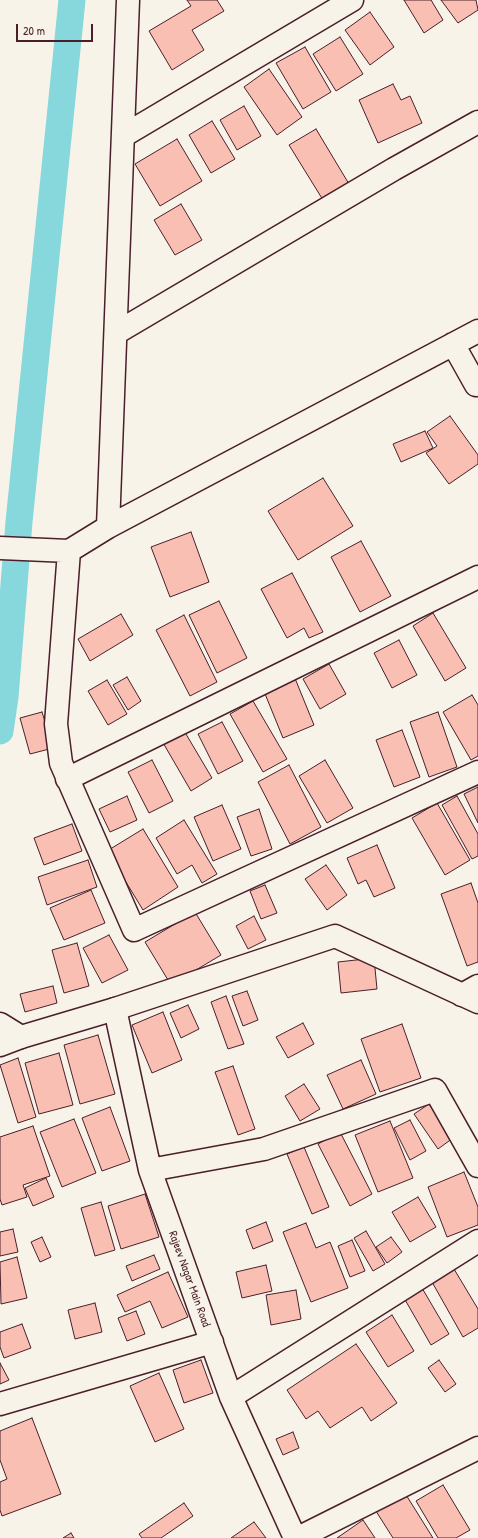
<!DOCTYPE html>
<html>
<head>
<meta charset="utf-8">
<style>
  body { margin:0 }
  #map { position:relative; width:478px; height:1538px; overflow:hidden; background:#f7f3e8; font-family:"Patrick Hand",sans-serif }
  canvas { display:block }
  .scale { position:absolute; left:16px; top:24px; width:77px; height:18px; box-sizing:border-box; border:2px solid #4a1f2b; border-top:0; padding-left:5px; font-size:12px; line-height:14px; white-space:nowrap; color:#4a1f2b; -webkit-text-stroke:3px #f7f3e8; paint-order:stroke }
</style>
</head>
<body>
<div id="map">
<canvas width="478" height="1538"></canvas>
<div class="scale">20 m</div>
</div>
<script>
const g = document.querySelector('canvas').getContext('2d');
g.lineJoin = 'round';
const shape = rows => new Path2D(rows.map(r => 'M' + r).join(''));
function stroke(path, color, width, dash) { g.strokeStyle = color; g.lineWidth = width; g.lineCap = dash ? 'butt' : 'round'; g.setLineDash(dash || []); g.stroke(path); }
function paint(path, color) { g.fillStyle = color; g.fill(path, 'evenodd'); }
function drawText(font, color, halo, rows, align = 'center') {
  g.font = font + ' "Patrick Hand",sans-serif'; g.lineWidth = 3.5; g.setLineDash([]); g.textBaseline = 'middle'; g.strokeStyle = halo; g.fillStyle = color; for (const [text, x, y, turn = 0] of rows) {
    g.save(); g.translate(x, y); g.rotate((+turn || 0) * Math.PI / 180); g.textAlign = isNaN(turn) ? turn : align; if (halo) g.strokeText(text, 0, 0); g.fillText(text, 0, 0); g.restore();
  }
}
stroke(shape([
  [0,731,5,697,19,522,72,0]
]), '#87d8dd', 27);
const building = shape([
  [187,0,217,0,224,11,192,30,204,50,172,70,149,31,191,6,187,0],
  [404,0,431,0,443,20,424,33,404,0],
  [441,0,476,0,478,10,458,23,441,0],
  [370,12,394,47,370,65,345,30,370,12],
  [340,37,363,74,336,91,313,54,340,37],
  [305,47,331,92,303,109,276,63,305,47],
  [269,69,302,117,277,135,244,87,269,69],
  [393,84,401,100,410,96,422,123,378,143,359,100,393,84],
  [244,106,261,136,237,150,220,120,244,106],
  [212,121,235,159,211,173,189,135,212,121],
  [316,129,349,184,323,200,289,145,316,129],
  [177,139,202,181,160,206,135,164,177,139],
  [181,204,202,240,175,255,154,220,181,204],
  [450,416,478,455,478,464,449,484,426,453,437,446,427,432,450,416],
  [425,431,433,448,401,462,393,444,425,431],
  [323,478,353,526,298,560,268,511,323,478],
  [191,532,209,582,170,597,151,547,191,532],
  [361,541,391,596,360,612,331,557,361,541],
  [292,573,323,632,309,638,304,628,287,638,261,589,292,573],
  [219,601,247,658,217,673,189,615,219,601],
  [433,613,466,668,445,681,413,626,433,613],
  [121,614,133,635,90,661,78,639,121,614],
  [184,615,217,682,190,696,156,630,184,615],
  [399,640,417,675,392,688,374,653,399,640],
  [329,664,346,694,320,709,303,679,329,664],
  [292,671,314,725,283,738,261,684,292,671],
  [127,677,141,701,128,710,113,685,127,677],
  [107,680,127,714,108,725,88,691,107,680],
  [472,695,478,705,478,756,471,760,443,712,472,695],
  [253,701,287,759,263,772,230,714,253,701],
  [42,712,53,748,30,754,20,718,42,712],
  [438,712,457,767,429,777,410,722,438,712],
  [222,722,243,761,218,774,198,734,222,722],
  [183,729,212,778,191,791,162,741,183,729],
  [402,730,420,777,394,787,376,740,402,730],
  [152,760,173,801,149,813,128,772,152,760],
  [325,760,353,808,327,823,299,776,325,760],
  [289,765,321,827,290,844,258,782,289,765],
  [478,787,478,823,464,794,478,787],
  [127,796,137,820,110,832,99,809,127,796],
  [457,796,478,834,478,856,472,859,442,805,457,796],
  [437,803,470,860,445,875,412,818,437,803],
  [222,805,241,849,213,861,194,817,222,805],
  [259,809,272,849,251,856,237,817,259,809],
  [184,820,217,874,202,883,192,865,177,874,156,838,184,820],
  [72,824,82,851,44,865,34,838,72,824],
  [143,829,178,887,143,910,107,851,143,829],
  [377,845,395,888,374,897,366,880,358,884,347,858,377,845],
  [88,860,97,887,47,905,38,877,88,860],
  [326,865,347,895,327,910,305,879,326,865],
  [471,883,478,903,478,962,467,966,441,894,471,883],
  [265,885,277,913,261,919,250,891,265,885],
  [91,890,105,923,64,940,50,908,91,890],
  [195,912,221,955,171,985,145,942,195,912],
  [254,916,266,940,248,949,236,926,254,916],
  [109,935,128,970,102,983,83,948,109,935],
  [77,943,89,986,64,993,52,950,77,943],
  [374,958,377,989,341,993,338,962,374,958],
  [53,986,57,1003,25,1012,20,994,53,986],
  [247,991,258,1020,243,1026,232,996,247,991],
  [226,996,244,1044,228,1049,211,1002,226,996],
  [188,1005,199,1029,181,1038,170,1013,188,1005],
  [163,1012,182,1060,152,1073,132,1025,163,1012],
  [303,1023,314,1044,288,1058,276,1037,303,1023],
  [402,1024,421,1078,380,1092,361,1039,402,1024],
  [98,1035,115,1094,80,1104,64,1045,98,1035],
  [59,1053,73,1105,39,1114,25,1063,59,1053],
  [18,1058,36,1117,18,1123,0,1065,18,1058],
  [361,1060,376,1094,343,1109,327,1075,361,1060],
  [233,1066,255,1129,238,1135,215,1072,233,1066],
  [304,1084,320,1109,300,1121,285,1096,304,1084],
  [429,1104,453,1138,438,1149,414,1114,429,1104],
  [110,1107,130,1161,102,1171,82,1118,110,1107],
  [74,1119,96,1173,62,1187,40,1132,74,1119],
  [410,1120,426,1151,410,1160,394,1128,410,1120],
  [390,1121,413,1178,378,1192,355,1135,390,1121],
  [33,1126,50,1176,23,1185,27,1197,2,1205,0,1199,0,1137,33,1126],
  [340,1132,372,1194,350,1206,318,1144,340,1132],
  [304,1147,329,1207,312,1214,287,1154,304,1147],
  [464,1172,478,1207,478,1225,447,1237,428,1187,464,1172],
  [46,1178,54,1197,33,1206,25,1188,46,1178],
  [145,1194,159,1237,121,1249,108,1206,145,1194],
  [418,1197,436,1227,410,1242,392,1212,418,1197],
  [101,1202,115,1250,95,1256,81,1208,101,1202],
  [266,1222,273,1241,253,1249,246,1230,266,1222],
  [306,1223,316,1248,330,1242,348,1288,311,1302,283,1232,306,1223],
  [13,1229,18,1252,0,1256,0,1232,13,1229],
  [366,1231,385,1264,373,1271,354,1238,366,1231],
  [42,1237,51,1257,40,1262,31,1242,42,1237],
  [391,1237,402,1252,387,1263,376,1247,391,1237],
  [352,1240,365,1271,350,1277,338,1246,352,1240],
  [154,1255,160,1269,132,1281,126,1266,154,1255],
  [17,1257,27,1298,1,1304,0,1262,17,1257],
  [266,1265,272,1291,242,1298,236,1272,266,1265],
  [454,1269,478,1309,478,1328,463,1337,432,1282,454,1269],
  [168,1272,188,1317,162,1328,150,1301,125,1312,117,1295,168,1272],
  [422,1288,449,1334,431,1345,404,1298,422,1288],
  [296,1290,301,1319,271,1325,266,1295,296,1290],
  [95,1303,102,1332,75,1339,68,1310,95,1303],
  [136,1311,145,1334,127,1341,118,1318,136,1311],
  [392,1315,414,1351,388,1367,366,1332,392,1315],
  [22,1324,31,1348,4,1358,0,1347,0,1332,22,1324],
  [356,1344,397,1403,371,1421,362,1407,330,1428,318,1411,306,1419,287,1390,356,1344],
  [201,1360,213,1393,184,1403,173,1370,201,1360],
  [439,1360,456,1384,445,1392,428,1368,439,1360],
  [0,1363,9,1380,0,1384,0,1363],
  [159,1373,184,1429,155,1442,130,1386,159,1373],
  [32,1418,61,1494,2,1516,0,1510,0,1482,7,1479,0,1460,0,1431,32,1418],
  [293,1432,299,1448,283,1455,276,1439,293,1432],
  [443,1485,470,1530,456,1538,438,1538,416,1501,443,1485],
  [403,1490,433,1538,393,1538,374,1508,403,1490],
  [184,1503,193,1516,161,1538,142,1538,139,1534,184,1503],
  [363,1520,375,1538,337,1538,363,1520],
  [254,1522,266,1538,231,1538,254,1522],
  [71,1533,74,1538,63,1538,71,1533]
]);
paint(building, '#f9bfb2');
stroke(building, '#4a1f2b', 1);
const minor = shape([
  [123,136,352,0],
  [116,333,394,169,478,122],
  [453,344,476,385],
  [108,527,478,331],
  [0,548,69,551,56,724,61,763,134,930,478,772],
  [69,551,108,527,128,0],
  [67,779,478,577],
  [462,995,478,986],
  [115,1009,150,1170,231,1397,295,1538],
  [0,1045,21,1037],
  [150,1170,264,1149,435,1090,478,1166],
  [231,1397,478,1241],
  [0,1404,212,1342],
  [298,1538,478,1448]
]);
const tertiary = shape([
  [0,1024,21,1037,115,1009,335,936,478,1002]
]);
stroke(minor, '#4a1f2b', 25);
stroke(tertiary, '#4a1f2b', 25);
stroke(minor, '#f7f3e8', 22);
stroke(tertiary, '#f7f3e8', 22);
drawText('12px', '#4a1f2b', '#f7f3e8', [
  ["Rajeev Nagar Main Road",189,1279,70]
]);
</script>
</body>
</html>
